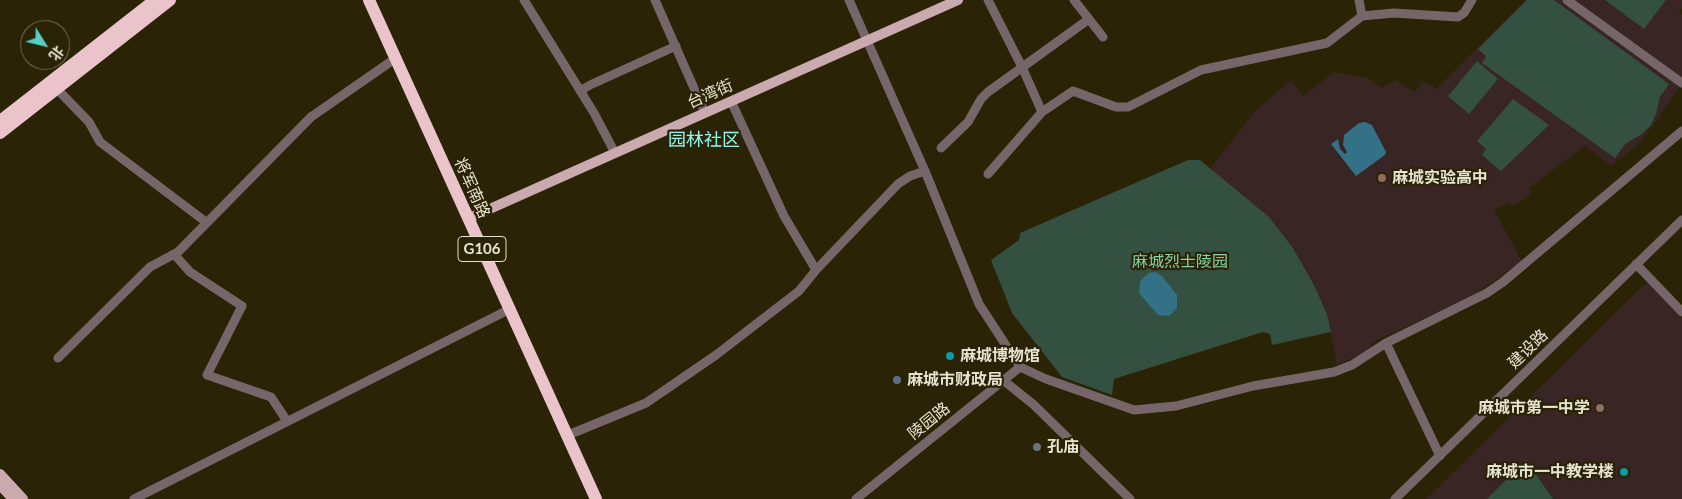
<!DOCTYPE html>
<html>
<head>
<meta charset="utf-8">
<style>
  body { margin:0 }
  #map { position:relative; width:1682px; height:499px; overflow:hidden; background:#2a2305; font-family:Lato,"Noto Sans SC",sans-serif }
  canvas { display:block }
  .north { position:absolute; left:20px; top:20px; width:50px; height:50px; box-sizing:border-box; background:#2a2305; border:1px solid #767057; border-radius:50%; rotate:126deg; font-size:14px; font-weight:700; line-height:20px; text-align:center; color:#e7e3d2 }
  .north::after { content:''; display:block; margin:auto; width:18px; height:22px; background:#56cec4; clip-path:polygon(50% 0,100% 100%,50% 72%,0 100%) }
</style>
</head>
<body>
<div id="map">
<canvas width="1682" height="499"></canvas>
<div class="north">北</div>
</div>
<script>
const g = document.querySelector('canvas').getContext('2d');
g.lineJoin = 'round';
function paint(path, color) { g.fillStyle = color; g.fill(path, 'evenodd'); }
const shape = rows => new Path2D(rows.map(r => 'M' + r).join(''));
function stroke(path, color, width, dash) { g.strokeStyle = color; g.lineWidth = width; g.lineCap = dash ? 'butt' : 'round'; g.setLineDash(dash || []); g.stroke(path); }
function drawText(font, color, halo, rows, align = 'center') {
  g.font = font + ' Lato,"Noto Sans SC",sans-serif'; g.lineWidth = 4.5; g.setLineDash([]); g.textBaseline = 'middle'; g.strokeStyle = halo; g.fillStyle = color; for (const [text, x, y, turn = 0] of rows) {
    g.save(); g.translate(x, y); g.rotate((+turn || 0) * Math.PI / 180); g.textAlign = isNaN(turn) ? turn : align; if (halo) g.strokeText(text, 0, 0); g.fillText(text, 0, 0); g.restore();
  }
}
paint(shape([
  [1525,0,1563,0,1681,86,1639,144,1611,166,1585,146,1529,188,1532,193,1513,207,1509,202,1494,210,1522,261,1473,296,1371,343,1372,350,1337,365,1327,314,1314,285,1293,248,1269,217,1210,169,1255,111,1291,80,1303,96,1334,72,1368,78,1382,88,1396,80,1414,92,1424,81,1436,89],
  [1570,0,1682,0,1682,8,1679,12,1682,15,1682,80],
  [1648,281,1682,318,1682,499,1426,499]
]), '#392523');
paint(shape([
  [1527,0,1554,0,1669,84,1660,97,1656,114,1651,125,1642,134,1625,144,1615,158,1482,63,1486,56,1478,49],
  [1605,0,1666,0,1644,29],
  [1477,61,1498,79,1469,114,1448,96],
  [1513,99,1549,125,1501,171,1482,155,1486,149,1477,141],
  [1188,160,1200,160,1269,217,1293,248,1314,285,1327,314,1331,332,1272,345,1270,334,1263,332,1114,379,1112,395,1062,377,1012,313,991,260,1019,240,1020,233],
  [1526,460,1553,499,1487,499]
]), '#345040');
paint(shape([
  [1365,122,1372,125,1386,152,1385,155,1356,176,1331,144,1338,139,1340,149,1345,154,1347,152,1343,145,1344,135,1359,123],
  [1149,273,1155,272,1162,276,1177,295,1177,308,1169,316,1158,315,1139,293,1140,281]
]), '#327186');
stroke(shape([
  [524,0,594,113,615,153],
  [655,0,705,113],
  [849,0,925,171,979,304,1020,367,1046,379,1134,410,1176,406,1253,386,1334,372,1352,365,1386,343,1487,293,1503,282,1682,131],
  [988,0,1022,67,1042,112],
  [1074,0,1103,37],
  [1359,0,1362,16],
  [1567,0,1682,83],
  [57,89,89,122,100,142,206,222],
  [580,91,590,85,676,46],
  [731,101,784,216,816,270],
  [941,148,968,122,981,99,988,92,1089,19],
  [988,174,1042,112,1073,91,1116,107,1128,107,1201,70,1327,43,1362,16,1394,13,1458,17,1464,13,1472,0],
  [174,254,190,272,242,306,207,375,271,397,287,421],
  [1636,264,1682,312],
  [1386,343,1440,456],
  [58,358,150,267,178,252,311,117,396,58],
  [1003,380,1034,405,1130,499],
  [573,433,646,403,716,355,799,291,816,270,898,184,910,176,925,171],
  [134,499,510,309],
  [856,499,1020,367],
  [1395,499,1682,220]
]), '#766669', 9);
stroke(shape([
  [474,216,958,0],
  [0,474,23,499],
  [0,485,13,499]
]), '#caa9af', 10);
stroke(shape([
  [369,0,596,499],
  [0,121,155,0],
  [0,133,170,0]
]), '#ebc3cb', 12);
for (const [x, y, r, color] of [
  [1382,178,5,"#8d6e63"],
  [950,356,5,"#0f9aa8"],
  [897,380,5,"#5c6f8a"],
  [1600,408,5,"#8d6e63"],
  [1037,447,5,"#6b7280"],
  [1624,472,5,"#0f9aa8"]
]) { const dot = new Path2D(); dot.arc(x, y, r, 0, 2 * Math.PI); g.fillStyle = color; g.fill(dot); stroke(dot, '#2a2305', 2); }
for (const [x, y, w] of [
  [482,249,48]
]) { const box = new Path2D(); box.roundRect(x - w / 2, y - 12.5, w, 25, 4); g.fillStyle = '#2a2305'; g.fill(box); stroke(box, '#e7e3d2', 1); }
drawText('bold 15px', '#e7e3d2', null, [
  ["G106",482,249]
]);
drawText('16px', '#e7e3d2', '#2a2305', [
  ["台湾街",710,94,-24],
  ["将军南路",472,188,66],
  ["建设路",1528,349,-44],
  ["陵园路",929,421,-39]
]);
drawText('bold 16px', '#e7e3d2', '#2a2305', [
  ["麻城实验高中",1392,178],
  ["麻城博物馆",960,356],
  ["麻城市财政局",907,380],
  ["麻城市第一中学",1590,408,"right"],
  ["孔庙",1047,447],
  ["麻城市一中教学楼",1614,472,"right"]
], 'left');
drawText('16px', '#82d3a8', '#2a2305', [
  ["麻城烈士陵园",1180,262]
]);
drawText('18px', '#8ef8ee', '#2a2305', [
  ["园林社区",704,140]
]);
</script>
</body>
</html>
